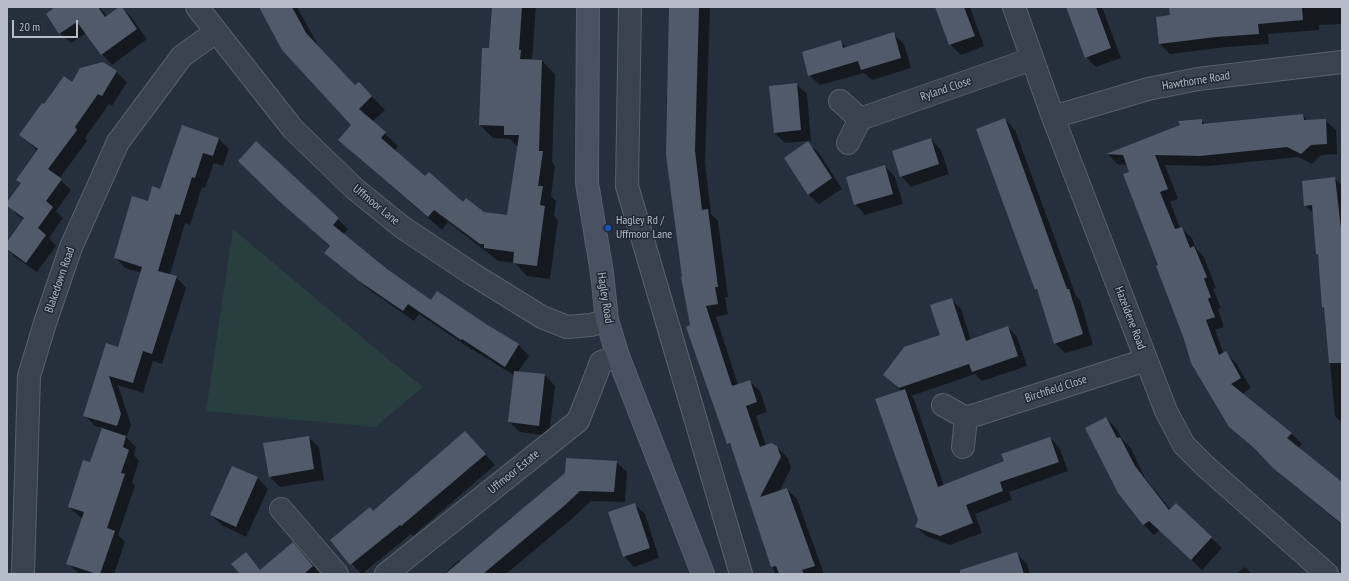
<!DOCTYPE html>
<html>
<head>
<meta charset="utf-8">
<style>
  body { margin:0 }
  #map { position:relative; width:1349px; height:581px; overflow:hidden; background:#26303d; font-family:"PT Sans Narrow",sans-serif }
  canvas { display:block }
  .frame { position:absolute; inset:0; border:8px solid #b6bdc8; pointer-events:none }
  .scale { position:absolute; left:12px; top:20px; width:66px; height:18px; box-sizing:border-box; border:2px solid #b6bdc8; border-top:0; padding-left:5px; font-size:12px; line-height:14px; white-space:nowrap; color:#b6bdc8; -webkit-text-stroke:3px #1f2732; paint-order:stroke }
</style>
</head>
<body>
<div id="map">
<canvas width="1349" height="581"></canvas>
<div class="frame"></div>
<div class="scale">20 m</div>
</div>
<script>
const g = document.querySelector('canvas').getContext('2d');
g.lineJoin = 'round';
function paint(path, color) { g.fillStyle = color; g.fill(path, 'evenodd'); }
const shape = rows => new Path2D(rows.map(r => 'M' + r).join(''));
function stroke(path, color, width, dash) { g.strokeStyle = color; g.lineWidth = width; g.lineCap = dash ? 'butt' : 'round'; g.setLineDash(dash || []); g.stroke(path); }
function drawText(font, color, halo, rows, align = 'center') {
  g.font = font + ' "PT Sans Narrow",sans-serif'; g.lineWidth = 3; g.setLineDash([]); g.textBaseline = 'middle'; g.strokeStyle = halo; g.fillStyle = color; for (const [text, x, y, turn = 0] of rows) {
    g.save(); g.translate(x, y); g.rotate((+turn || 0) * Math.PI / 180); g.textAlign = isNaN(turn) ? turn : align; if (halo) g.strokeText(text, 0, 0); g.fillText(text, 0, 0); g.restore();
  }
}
paint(shape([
  [233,229,389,360,423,387,375,427,206,411]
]), '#293e3f');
paint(shape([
  [57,7,100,7,107,17,121,7,131,17,147,39,112,65,102,54,86,33,71,43,60,33],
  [261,7,297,7,319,47,355,86,359,83,385,110,372,122,398,146,394,151,425,178,463,203,484,213,508,216,518,147,510,139,493,138,480,125,490,49,493,7,536,7,532,60,542,61,555,74,552,162,555,166,551,196,556,201,554,216,558,220,550,279,527,276,515,263,498,261,448,222,442,230,353,153,340,140,353,125],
  [670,7,710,7,705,162,711,214,718,221,728,297,725,297,728,314,716,317,738,385,749,381,760,391,767,412,756,416,766,446,777,447,788,458,791,468,779,492,787,489,797,499,824,574,775,574,733,448,728,443,691,326],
  [937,7,970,7,984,46,961,55,950,44],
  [1068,7,1102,7,1121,58,1096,67,1086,57],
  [1170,7,1342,7,1342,24,1319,25,1319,30,1268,34,1269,44,1227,47,1170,54,1160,44,1171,16],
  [893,34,904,44,911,68,872,80,864,73,820,85,809,75,840,41,847,48],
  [116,72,127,82,112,106,109,104,85,138,87,141,59,179,71,190,56,211,63,218,49,238,56,246,37,272,15,257,7,248,7,244,24,220,17,215,7,203,22,184,17,180,38,151,20,135,44,106,72,83],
  [796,84,807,94,811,141,785,143,775,133],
  [1303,115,1308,121,1325,120,1336,130,1337,154,1321,155,1312,164,1298,157,1210,166,1165,165,1178,199,1170,202,1180,228,1181,228,1192,238,1196,248,1204,257,1216,288,1213,289,1221,308,1218,309,1224,327,1215,330,1224,354,1226,353,1236,363,1251,388,1242,394,1291,433,1302,444,1298,448,1342,485,1342,525,1285,478,1256,451,1257,449,1229,427,1185,338,1160,266,1127,165,1117,164,1108,154,1181,126,1201,120,1206,125],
  [1005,119,1015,130,1076,296,1080,300,1093,345,1065,353,1055,343,1040,293,1036,290,978,129],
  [219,139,229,149,223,166,214,163,205,188,202,187,190,225,185,223,170,275,176,277,186,288,162,364,153,361,143,393,118,385,131,425,127,436,124,435,136,447,134,455,139,461,132,482,135,486,118,535,125,542,114,574,79,574,68,563,83,518,80,517,69,507,91,464,103,428,95,426,85,415,118,348,142,273,125,268,115,257,148,203,161,190],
  [931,139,941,150,949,174,911,187,901,176],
  [256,143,348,229,343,235,387,270,431,301,485,325,519,345,529,356,518,372,545,375,555,386,549,436,520,432,509,422,515,376,472,349,472,350,419,314,414,321,371,291,336,263,325,253,330,247,291,211],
  [808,143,819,153,842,189,819,204,808,194],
  [885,166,895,177,903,204,865,215,855,204],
  [1334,178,1342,186,1342,423,1335,416,1325,309,1323,307,1319,255,1317,253,1313,213,1305,205],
  [951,299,961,309,971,340,1008,327,1017,337,1027,366,982,381,975,374,911,396,914,399,944,486,1005,462,1050,438,1059,447,1068,471,1009,492,1012,500,975,514,982,533,950,545,926,536,916,527,919,520,901,391,884,375,941,335],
  [1106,418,1116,428,1122,439,1131,448,1145,478,1171,510,1176,505,1222,548,1202,570,1160,530,1154,535,1144,525],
  [465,432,495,465,413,536,411,534,362,574,361,574,331,540,374,512],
  [308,437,319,447,324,480,280,487,269,476],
  [616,462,627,472,625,502,591,501,574,517,506,574,444,574,459,560,461,562],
  [233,467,258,478,268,489,246,537,222,525,211,515],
  [634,504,645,514,659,558,634,567,624,556],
  [293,544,321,574,241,574,246,554,261,571],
  [1016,553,1027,564,1030,574,990,574],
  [1245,567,1252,574,1236,574]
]), '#0007');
paint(shape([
  [55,7,98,7,105,17,119,7,122,7,137,29,101,55,77,22,59,34,46,14],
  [259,7,292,7,306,33,355,85,359,82,372,96,359,109,386,132,381,138,425,176,429,172,463,202,466,198,484,212,507,215,519,135,504,135,504,126,479,125,482,48,489,48,492,7,522,7,519,50,521,50,520,59,542,60,539,151,543,151,538,186,543,186,540,205,545,206,537,266,513,263,514,252,484,248,484,244,480,244,434,210,428,217,338,140,351,125,282,50],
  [669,7,699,7,695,151,702,210,708,209,718,287,715,287,718,304,706,306,732,386,750,380,757,402,746,406,760,447,771,443,777,446,781,457,760,497,787,488,815,566,802,570,804,574,779,574,776,566,771,567,730,443,727,444,686,327,690,325,681,277,682,277,666,155],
  [935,7,964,7,975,36,949,45],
  [1066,7,1096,7,1111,48,1085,58],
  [1169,7,1302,7,1303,20,1258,24,1259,34,1216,37,1159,44,1156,17,1170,15],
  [894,32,901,58,861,70,858,61,808,76,802,52,841,40,843,48],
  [103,62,117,71,102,96,98,94,75,127,77,130,48,169,62,179,46,201,53,207,38,228,46,235,26,263,7,249,7,242,24,218,7,206,7,202,21,183,16,180,38,149,19,135,42,103,44,104,64,76,72,82,80,68],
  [797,83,801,130,774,133,769,86],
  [1303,114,1304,120,1326,119,1327,144,1311,145,1301,154,1287,147,1200,156,1155,155,1168,189,1160,192,1175,229,1182,227,1190,248,1194,246,1207,277,1204,279,1211,297,1208,299,1215,317,1206,320,1219,355,1226,351,1241,378,1231,384,1292,433,1287,438,1342,482,1342,524,1273,468,1253,447,1229,427,1191,363,1184,339,1156,266,1158,265,1123,174,1129,172,1123,155,1106,154,1180,125,1178,121,1202,119,1202,124],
  [1005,118,1067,289,1069,289,1083,334,1054,344,1037,289,1035,290,976,129],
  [182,125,219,138,213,156,203,153,195,178,192,177,180,215,175,214,158,271,177,276,152,354,143,351,133,383,109,376,121,414,117,426,83,416,106,343,118,347,142,267,114,258,132,196,148,201,152,186,160,189],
  [931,138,939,164,900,177,892,151],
  [256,141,339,218,333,225,387,269,431,300,437,291,486,324,519,344,505,367,462,339,461,340,408,304,403,311,359,281,324,253,330,246,279,201,238,161],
  [808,141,832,178,808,195,784,158],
  [885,165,893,194,854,205,846,177],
  [1335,177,1342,237,1342,363,1329,363,1324,307,1322,308,1318,254,1316,254,1312,205,1304,206,1302,181],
  [952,298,966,341,1008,326,1018,356,972,372,969,364,899,388,883,375,904,347,940,335,930,305],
  [514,371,545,374,539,426,508,422],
  [905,389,938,487,1004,461,1001,454,1050,437,1059,462,1000,482,1003,491,966,505,973,523,940,536,915,527,918,520,875,399],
  [1106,417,1117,438,1120,437,1135,466,1169,510,1176,503,1212,537,1191,560,1149,521,1143,525,1118,493,1085,428],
  [102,428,126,436,123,447,129,450,121,473,125,474,107,528,115,531,100,574,97,574,66,564,84,512,68,507,83,460,90,462],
  [465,431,486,454,401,526,400,525,350,565,330,540,370,507,373,511],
  [309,436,314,469,269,477,263,443],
  [566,458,617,461,614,492,580,491,564,506,483,574,445,574,565,473],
  [232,466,258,477,236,527,210,515],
  [635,503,650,548,623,557,608,512],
  [293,542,313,566,304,574,240,574,231,564,246,552,260,570],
  [1017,552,1024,574,960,574,960,570]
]), '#505a68');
const minor = shape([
  [630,7,627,186,741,574],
  [1014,7,1053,117,1166,411,1184,445,1204,465,1327,574],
  [840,101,860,119,848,143],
  [1053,117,1148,89,1198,79,1342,62],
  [860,119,1032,59],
  [943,405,966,418,963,447],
  [966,418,1146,360],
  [281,509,337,574],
  [23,574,29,376,45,323,71,247,118,142,182,56,216,32],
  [386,574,578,421,590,391,601,362,618,356]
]);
const tertiary = shape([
  [197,7,293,129,355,189,402,227,474,275,542,317,567,327,591,325,607,320]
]);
const secondary = shape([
  [588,7,587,183,602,273,607,320,618,356,703,574]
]);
stroke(minor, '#58606b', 24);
stroke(tertiary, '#58606b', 24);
stroke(secondary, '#58606b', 24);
stroke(minor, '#3a424d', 22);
stroke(tertiary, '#3a424d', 22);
stroke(secondary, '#495160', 22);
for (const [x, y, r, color] of [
  [608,228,4,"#1a4fb4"]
]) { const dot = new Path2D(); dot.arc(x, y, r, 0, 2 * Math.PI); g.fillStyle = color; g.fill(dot); stroke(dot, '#1f2732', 1.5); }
drawText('12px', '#b6bdc8', '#1f2732', [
  ["Hawthorne Road",1196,81,-9],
  ["Ryland Close",946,89,-19],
  ["Uffmoor Lane",376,205,39],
  ["Blakedown Road",60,280,-71],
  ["Hagley Road",605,298,81],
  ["Hazeldene Road",1130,318,69],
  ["Birchfield Close",1056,389,-18],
  ["Uffmoor Estate",514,472,-39]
]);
drawText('12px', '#b6bdc8', '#1f2732', [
  ["Hagley Rd /",616,221],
  ["Uffmoor Lane",616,235]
], 'left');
</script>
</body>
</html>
